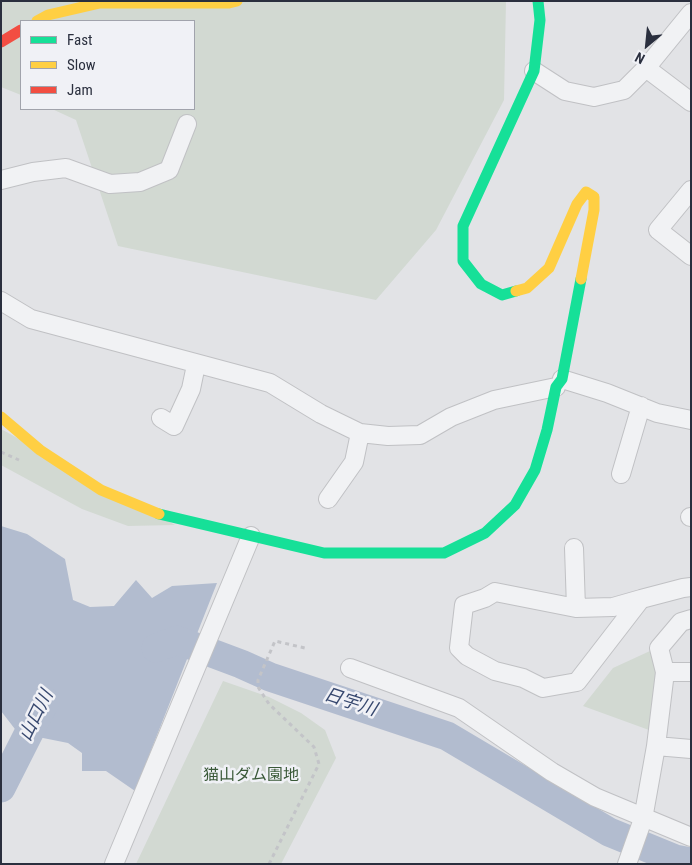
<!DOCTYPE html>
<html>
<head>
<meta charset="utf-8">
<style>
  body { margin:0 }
  #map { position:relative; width:692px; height:865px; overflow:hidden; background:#e2e3e6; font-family:"Roboto Condensed",sans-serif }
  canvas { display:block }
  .frame { position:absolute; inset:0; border:2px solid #2a2f3e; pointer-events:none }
  .legend { position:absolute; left:20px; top:20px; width:175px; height:90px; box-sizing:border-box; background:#f0f1f6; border:1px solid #a1a3ac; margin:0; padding:6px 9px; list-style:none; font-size:15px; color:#2a2f3e }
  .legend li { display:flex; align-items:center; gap:10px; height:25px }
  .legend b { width:25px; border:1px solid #a1a3ac }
  .north { position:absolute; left:622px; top:20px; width:50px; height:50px; -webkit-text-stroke:4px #f0f1f6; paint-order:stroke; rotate:208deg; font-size:14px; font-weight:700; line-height:20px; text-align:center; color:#2a2f3e }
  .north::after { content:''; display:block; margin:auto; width:18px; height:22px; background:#2a2f3e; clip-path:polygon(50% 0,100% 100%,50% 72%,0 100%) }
</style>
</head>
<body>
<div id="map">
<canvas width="692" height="865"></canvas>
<div class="frame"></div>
<ul class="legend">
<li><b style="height:6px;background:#16e098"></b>Fast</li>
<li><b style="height:6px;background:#ffcf43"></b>Slow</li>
<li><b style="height:6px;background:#f24e42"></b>Jam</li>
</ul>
<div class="north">N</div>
</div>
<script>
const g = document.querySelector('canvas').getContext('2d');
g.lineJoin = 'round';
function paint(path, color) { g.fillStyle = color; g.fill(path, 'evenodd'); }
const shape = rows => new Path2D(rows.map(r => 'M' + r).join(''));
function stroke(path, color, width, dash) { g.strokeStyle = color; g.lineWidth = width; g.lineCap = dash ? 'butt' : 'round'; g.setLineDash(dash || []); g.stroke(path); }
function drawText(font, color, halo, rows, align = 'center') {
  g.font = font + ' "Roboto Condensed","Noto Sans JP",sans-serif'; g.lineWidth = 5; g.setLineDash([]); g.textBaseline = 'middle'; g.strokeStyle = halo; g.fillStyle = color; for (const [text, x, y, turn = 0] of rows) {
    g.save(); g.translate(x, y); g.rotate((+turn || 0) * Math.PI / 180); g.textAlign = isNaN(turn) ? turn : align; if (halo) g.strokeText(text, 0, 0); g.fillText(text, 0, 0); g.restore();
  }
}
paint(shape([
  [1,1,506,1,504,100,436,230,376,300,118,246,76,120,52,109,194,109,194,21,21,21,21,95,1,87],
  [1,429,175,525,128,526,82,509,1,465],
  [650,651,658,672,649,730,583,706,613,668],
  [223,681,269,697,301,713,325,730,336,758,281,864,136,864]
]), '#d2d9d2');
paint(shape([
  [1,526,27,534,65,559,73,600,90,607,114,606,136,580,152,598,172,586,217,583,135,791,106,771,82,771,82,753,68,743,18,733,1,711]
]), '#b2bccf');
stroke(shape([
  [156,648,177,640,241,664,270,677,447,736,609,832,675,859,691,862],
  [1,788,45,701]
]), '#b2bccf', 29);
const street = shape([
  [646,68,691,102],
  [534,71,565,91,594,97,624,90,646,68,691,13],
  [1,180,33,172,66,168,110,184,140,182,169,170,187,124],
  [691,190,658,230,691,256],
  [1,301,31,319,270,383,321,414,360,433,388,436,420,435,451,417,494,400,556,387],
  [562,379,607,393,657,413,691,420],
  [161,418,174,426,191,389,196,365],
  [621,474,641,406],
  [328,499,354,462,360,433],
  [690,517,691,517],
  [574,548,576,608],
  [641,599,577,682,543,688,523,678,495,671,467,656,459,648,464,605,485,598,495,592,576,608,613,607,641,599,683,588,691,587],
  [350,668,459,708,552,772,595,797,691,837],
  [665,672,691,672],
  [656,746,691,749],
  [114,864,251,536],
  [627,864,643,819,656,746,665,672,659,648,681,622,691,619]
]);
stroke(street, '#c0c1c4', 20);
stroke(shape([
  [1,452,19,460],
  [269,864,319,764,314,747,269,704,258,687,258,680,275,641,305,648]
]), '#c3c4c8', 3, [4, 4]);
stroke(street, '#f1f2f4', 18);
stroke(shape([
  [516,291,502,295,481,284,463,261,463,226,534,71,540,20,538,1],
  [159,514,324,553,444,553,485,533,515,505,535,470,547,430,556,387,562,379,581,279]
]), '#16e098', 11);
stroke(shape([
  [37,21,48,15,100,3,229,3,237,1],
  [516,291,527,288,549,268,577,204,586,192,594,197,594,210,581,279],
  [1,417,40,450,101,490,159,514]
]), '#ffcf43', 11);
stroke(shape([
  [1,42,21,30]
]), '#f24e42', 11);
drawText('16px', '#3a5938', '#f0f1f6', [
  ["猫山ダム園地",251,776]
]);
drawText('italic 18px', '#37486f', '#f0f1f6', [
  ["日宇川",350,703,18],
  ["山口川",37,716,-64]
]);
</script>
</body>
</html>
